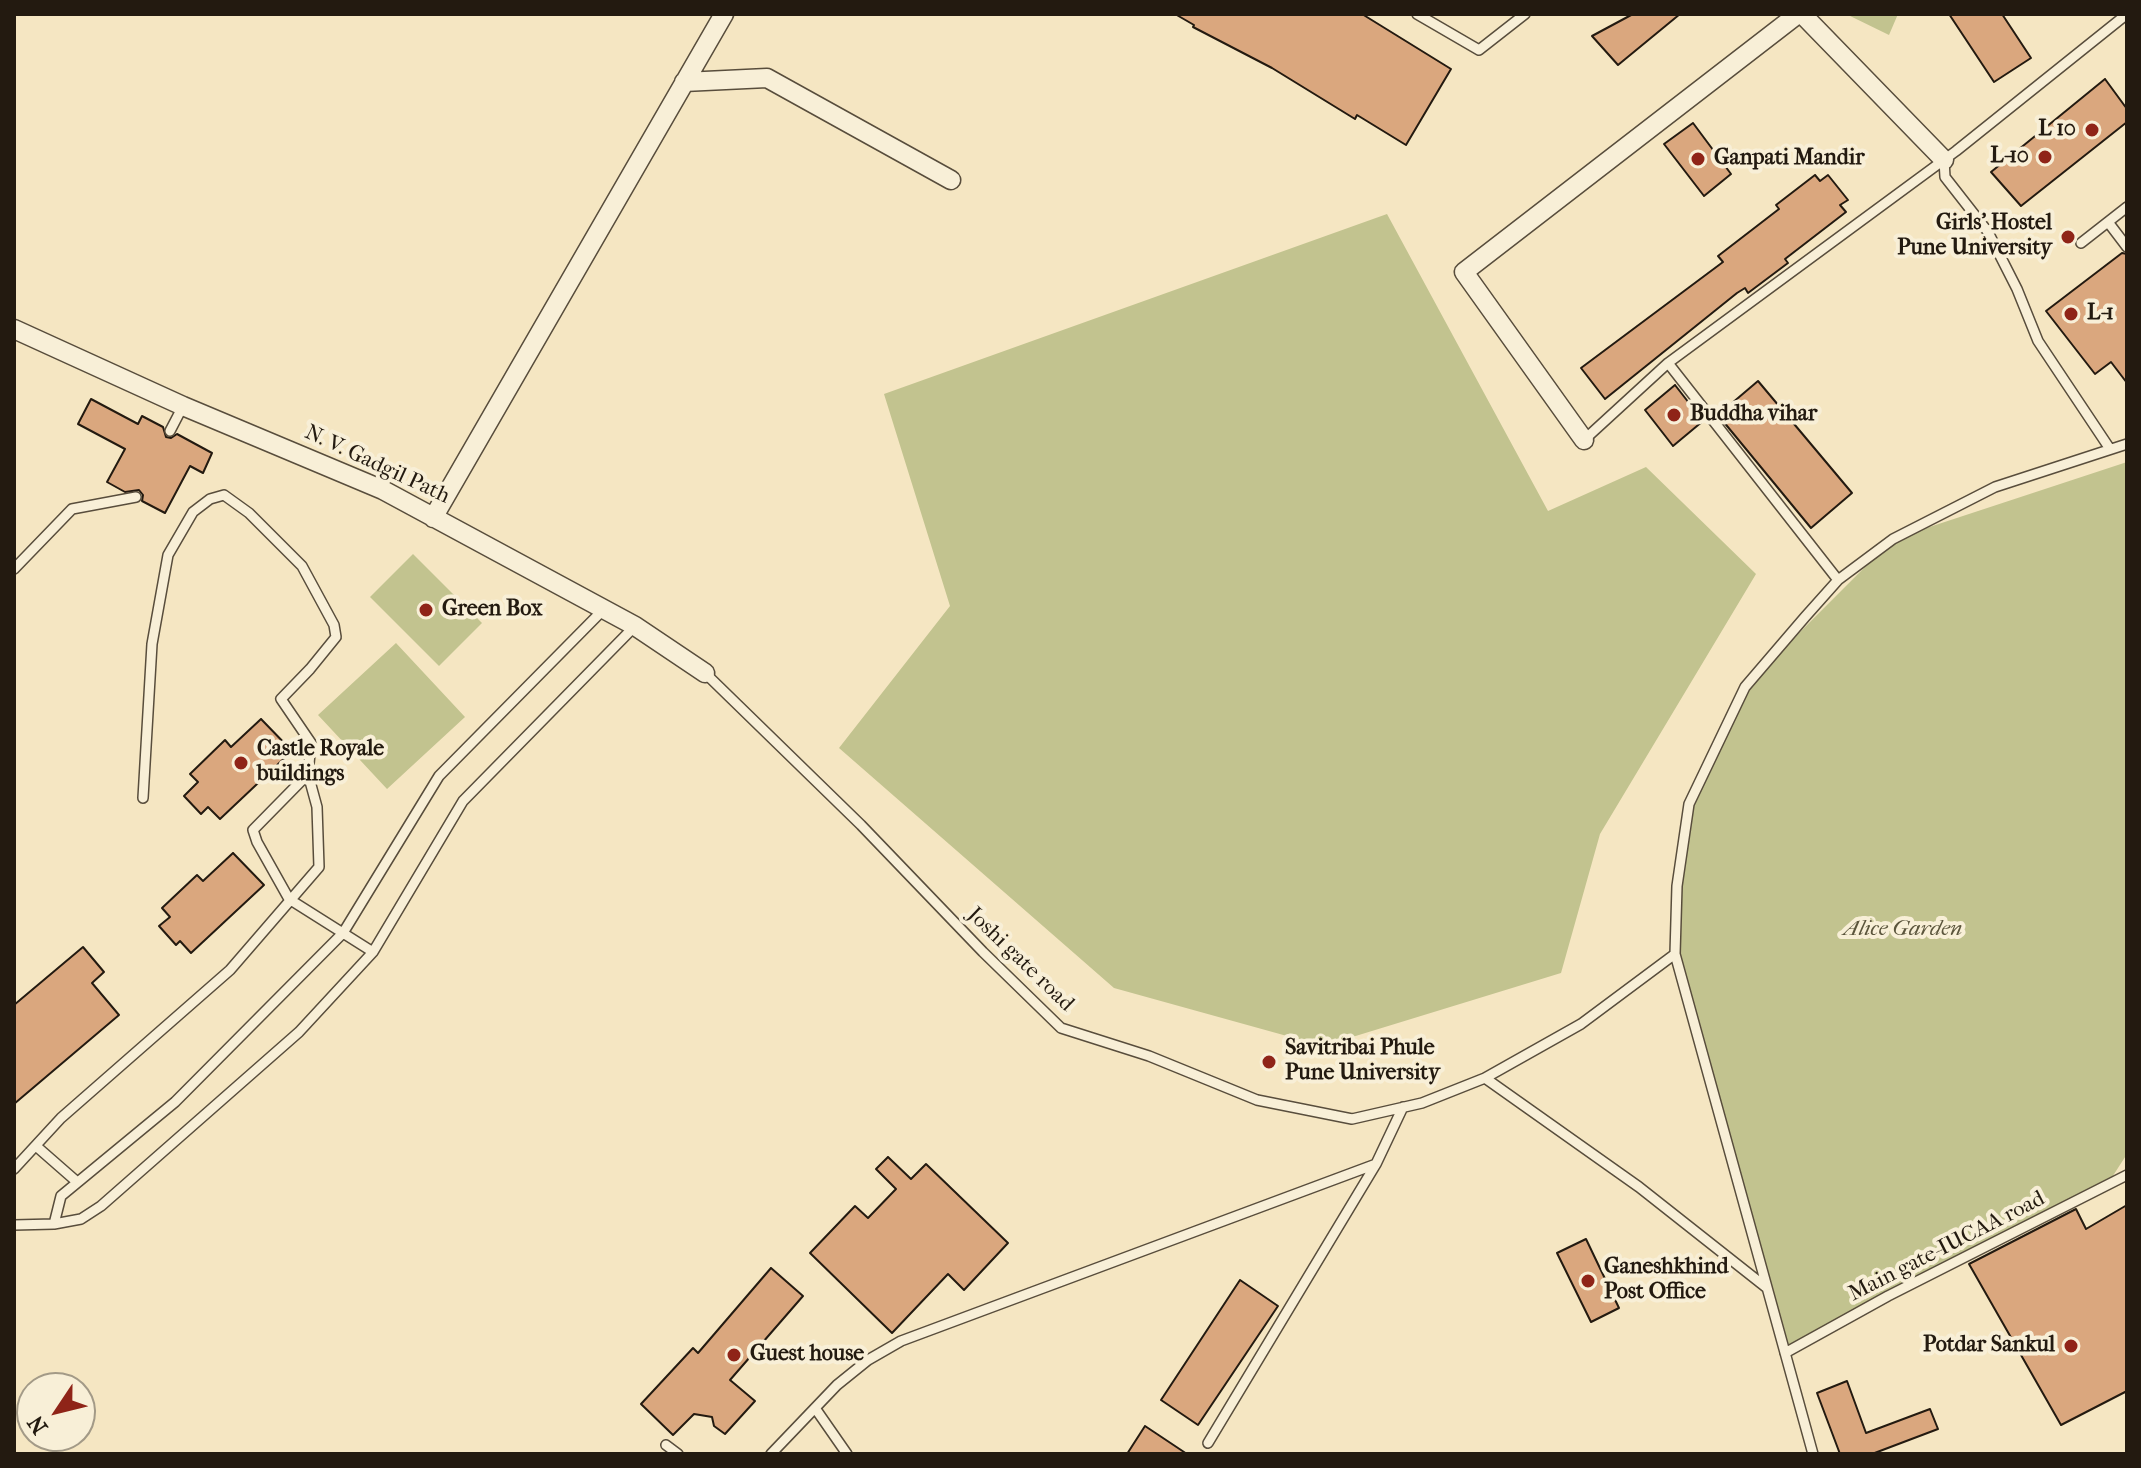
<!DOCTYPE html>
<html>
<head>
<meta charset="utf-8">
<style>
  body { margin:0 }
  #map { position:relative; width:2141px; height:1468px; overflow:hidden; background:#f5e6c2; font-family:"IM FELL French Canon",serif }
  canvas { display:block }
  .frame { position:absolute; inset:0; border:16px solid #231a10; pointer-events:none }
  .north { position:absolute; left:16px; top:1372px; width:80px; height:80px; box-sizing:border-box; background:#f8efd7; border:2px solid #a39a87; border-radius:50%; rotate:235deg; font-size:22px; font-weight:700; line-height:32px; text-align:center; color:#231a10 }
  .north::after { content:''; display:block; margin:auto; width:28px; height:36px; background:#8f2418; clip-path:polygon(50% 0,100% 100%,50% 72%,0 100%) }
</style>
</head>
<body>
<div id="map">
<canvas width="2141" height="1468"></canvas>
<div class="frame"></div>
<div class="north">N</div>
</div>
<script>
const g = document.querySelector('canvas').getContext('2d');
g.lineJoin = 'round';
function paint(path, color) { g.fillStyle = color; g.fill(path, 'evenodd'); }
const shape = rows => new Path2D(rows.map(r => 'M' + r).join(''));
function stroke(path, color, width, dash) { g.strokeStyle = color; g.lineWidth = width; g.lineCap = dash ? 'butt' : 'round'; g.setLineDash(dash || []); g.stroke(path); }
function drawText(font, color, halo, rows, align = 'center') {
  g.font = font + ' "IM FELL French Canon",serif'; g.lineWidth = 8; g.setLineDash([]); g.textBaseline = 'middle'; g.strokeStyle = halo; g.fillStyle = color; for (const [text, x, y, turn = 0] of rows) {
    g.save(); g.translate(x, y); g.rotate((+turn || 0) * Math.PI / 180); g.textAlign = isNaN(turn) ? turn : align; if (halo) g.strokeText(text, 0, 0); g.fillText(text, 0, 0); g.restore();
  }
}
paint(shape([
  [1846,14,1898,14,1889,35],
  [1387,214,1548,511,1646,467,1756,574,1600,834,1561,973,1323,1046,1114,988,839,748,950,606,884,394],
  [2127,462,2127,1154,2107,1185,1785,1353,1675,954,1689,804,1745,687,1893,539],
  [413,554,482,623,439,666,370,597],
  [396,643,465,717,387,789,318,715]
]), '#c2c38f');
const building = shape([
  [1175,14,1362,14,1451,69,1406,145,1357,115,1355,119,1272,68,1193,27,1194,25,1175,14],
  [1633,14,1680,14,1618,65,1592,36,1633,14],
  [1949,14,2002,14,2031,58,1994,82,1949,14],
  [2105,79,2127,109,2127,122,2021,206,1991,172,2105,79],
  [1693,123,1731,174,1704,196,1664,144,1693,123],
  [1815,175,1820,181,1828,175,1848,200,1840,205,1846,212,1785,259,1788,263,1748,293,1745,288,1737,293,1605,399,1581,368,1723,262,1718,256,1779,209,1776,205,1815,175],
  [2122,253,2127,254,2127,383,2111,362,2095,374,2046,311,2122,253],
  [1758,381,1852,493,1811,528,1718,415,1758,381],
  [1675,385,1703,421,1673,446,1645,410,1675,385],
  [91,399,138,424,142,416,163,427,166,437,171,438,177,434,212,453,203,473,190,466,165,513,142,501,143,495,139,490,125,492,107,482,125,449,78,424,91,399],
  [261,719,292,751,220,819,208,807,201,814,184,796,198,782,190,774,225,740,231,747,261,719],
  [233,853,264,885,191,953,180,941,176,945,159,926,170,917,162,908,197,875,203,881,233,853],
  [83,947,104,972,92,983,119,1015,14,1104,14,1005,83,947],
  [888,1157,911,1179,926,1164,1008,1243,964,1290,948,1274,892,1333,810,1253,855,1206,868,1218,896,1189,876,1169,888,1157],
  [2127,1205,2127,1391,2061,1425,1969,1264,2076,1209,2086,1229,2127,1205],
  [1586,1239,1619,1308,1591,1322,1557,1253,1586,1239],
  [771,1268,803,1296,730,1380,755,1401,725,1434,714,1426,712,1417,694,1414,673,1435,641,1404,693,1348,698,1353,771,1268],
  [1240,1280,1278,1306,1198,1425,1161,1400,1240,1280],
  [1847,1381,1866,1433,1930,1409,1938,1429,1872,1454,1840,1454,1817,1393,1847,1381],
  [1145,1426,1187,1454,1127,1454,1145,1426]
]);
paint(building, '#daa77e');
stroke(building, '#231a10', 2);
const lane = shape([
  [1417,14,1479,50,1525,14],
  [1944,160,1945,177,1988,232,2017,289,2038,341,2110,449],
  [2108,222,2127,247],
  [2081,243,2127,207],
  [1668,363,1838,580],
  [170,431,183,406],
  [1584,440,1668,363,1956,151,2127,14],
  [14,569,72,509,136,497],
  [705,673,861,825,983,952,1061,1028,1149,1056,1257,1100,1352,1119,1422,1103,1485,1078],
  [143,798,152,644,168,555,193,512,210,499,224,495,249,513,302,566,334,625,336,637,310,669,281,699,311,743,308,774,253,830,257,842,289,899,373,952],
  [1675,954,1677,886,1689,804,1745,687,1805,617,1838,580,1893,539,1995,487,2127,444],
  [36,1146,76,1181],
  [14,1169,61,1118,230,970,319,867,317,807,308,774],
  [54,1224,61,1196,175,1102,343,933,439,776,604,609],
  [14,1225,54,1224,81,1219,101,1206,299,1032,373,952,463,801,635,626],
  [1767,1288,1639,1187,1485,1078,1581,1024,1675,954,1813,1454],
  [1785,1353,1888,1296,2127,1175],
  [815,1408,847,1454],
  [1208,1443,1376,1164,1403,1107],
  [666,1445,678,1454],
  [771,1454,837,1385,868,1360,901,1341,1376,1164]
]);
const street = shape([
  [1802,14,1944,160],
  [684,82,767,78,951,180],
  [14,329,183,406,383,490,635,626,705,673],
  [1584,440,1464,272,1798,14],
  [433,518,724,14]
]);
stroke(lane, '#584d3c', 12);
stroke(street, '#584d3c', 21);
stroke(lane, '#f8efd7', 9);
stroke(street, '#f8efd7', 18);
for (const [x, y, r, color] of [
  [2092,130,8,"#8f2418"],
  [2045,157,8,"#8f2418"],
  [1698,159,8,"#8f2418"],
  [2068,237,8,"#8f2418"],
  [2071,314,8,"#8f2418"],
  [1674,415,8,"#8f2418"],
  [426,610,8,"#8f2418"],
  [241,763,8,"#8f2418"],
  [1269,1062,8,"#8f2418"],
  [1588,1281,8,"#8f2418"],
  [2071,1346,8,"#8f2418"],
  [734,1355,8,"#8f2418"]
]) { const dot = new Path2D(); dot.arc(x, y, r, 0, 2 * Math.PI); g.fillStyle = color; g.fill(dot); stroke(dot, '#f8efd7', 3); }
drawText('bold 22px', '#231a10', '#f8efd7', [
  ["L 10",2076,130,"right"],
  ["L-10",2029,157,"right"],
  ["Ganpati Mandir",1714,159],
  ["Girls' Hostel",2052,224,"right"],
  ["Pune University",2052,249,"right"],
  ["L-1",2087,314],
  ["Buddha vihar",1690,415],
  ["Green Box",442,610],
  ["Castle Royale",257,750],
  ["buildings",257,775],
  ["Savitribai Phule",1285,1049],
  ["Pune University",1285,1074],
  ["Ganeshkhind",1604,1268],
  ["Post Office",1604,1293],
  ["Potdar Sankul",2055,1346,"right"],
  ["Guest house",750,1355]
], 'left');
drawText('22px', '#231a10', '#f8efd7', [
  ["N. V. Gadgil Path",377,465,25],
  ["Joshi gate road",1020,960,44],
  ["Main gate-IUCAA road",1947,1247,-27]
]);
drawText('italic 22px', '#5b553c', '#f8efd7', [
  ["Alice Garden",1903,930]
]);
</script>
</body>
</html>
